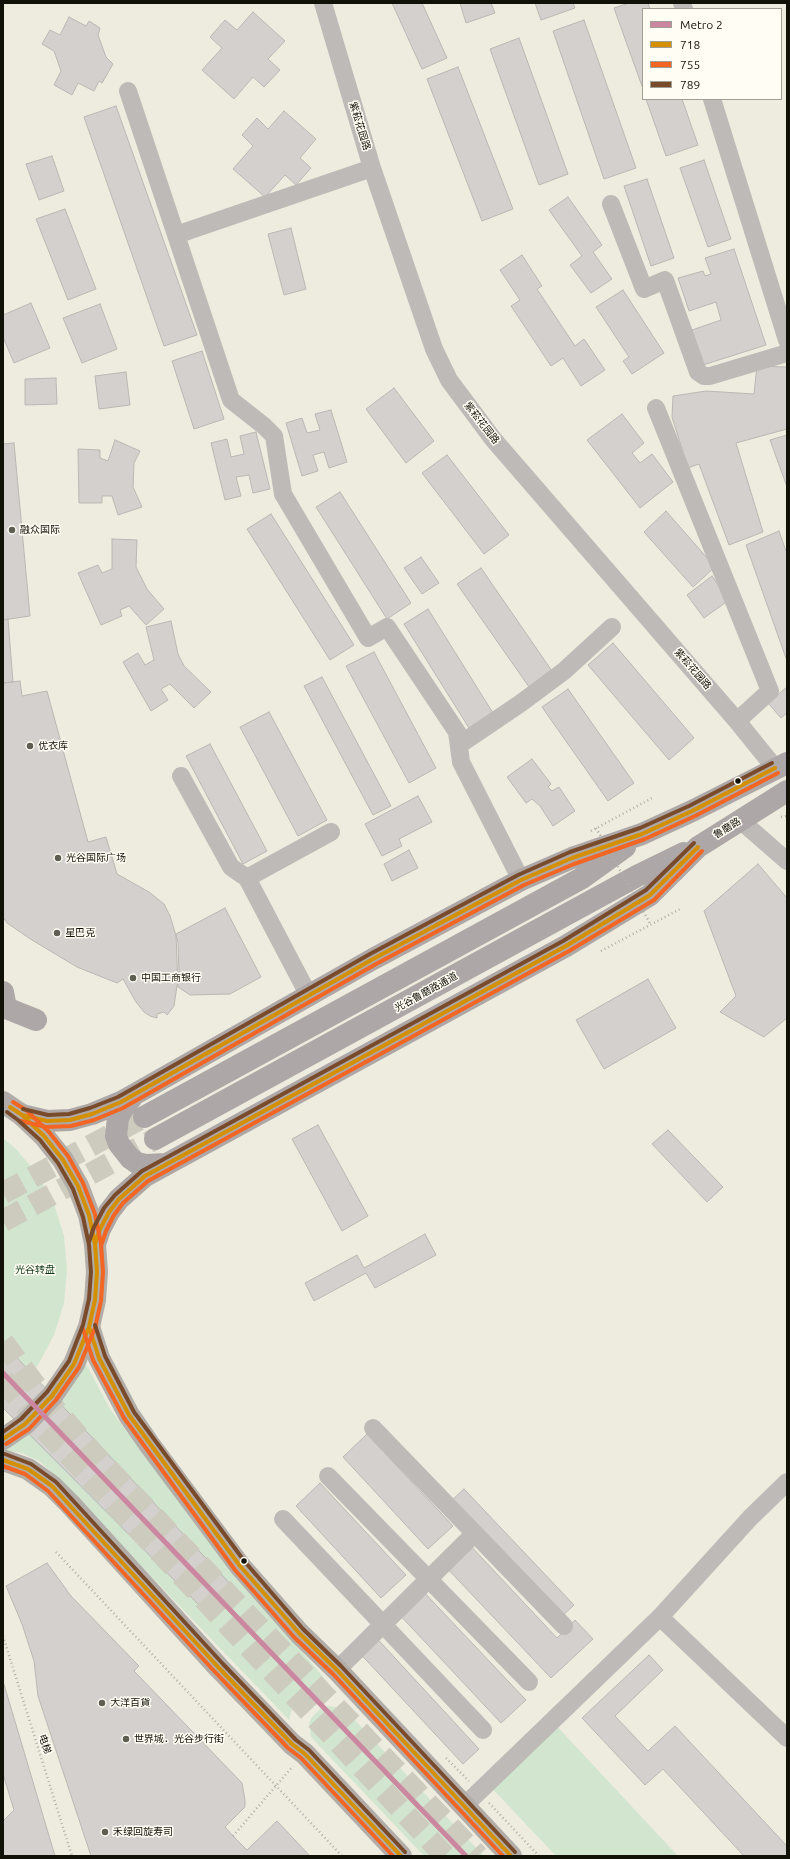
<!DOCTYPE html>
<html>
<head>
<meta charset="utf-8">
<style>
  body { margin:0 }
  #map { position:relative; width:790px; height:1859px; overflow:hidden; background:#eeecde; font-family:Ubuntu,sans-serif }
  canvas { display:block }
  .frame { position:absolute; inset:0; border:4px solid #121108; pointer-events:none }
  .legend { position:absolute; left:642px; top:8px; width:140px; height:92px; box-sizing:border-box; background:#fffdf4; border:1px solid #a09f96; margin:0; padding:5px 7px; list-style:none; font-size:12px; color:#121108 }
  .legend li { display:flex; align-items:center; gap:8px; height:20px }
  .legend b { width:20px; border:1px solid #a09f96 }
</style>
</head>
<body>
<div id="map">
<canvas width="790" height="1859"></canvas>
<div class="frame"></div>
<ul class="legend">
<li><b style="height:5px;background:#cb87a0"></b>Metro 2</li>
<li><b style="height:5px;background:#d59001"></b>718</li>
<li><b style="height:5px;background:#f26522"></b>755</li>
<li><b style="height:5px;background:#7a4b2a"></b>789</li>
</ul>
</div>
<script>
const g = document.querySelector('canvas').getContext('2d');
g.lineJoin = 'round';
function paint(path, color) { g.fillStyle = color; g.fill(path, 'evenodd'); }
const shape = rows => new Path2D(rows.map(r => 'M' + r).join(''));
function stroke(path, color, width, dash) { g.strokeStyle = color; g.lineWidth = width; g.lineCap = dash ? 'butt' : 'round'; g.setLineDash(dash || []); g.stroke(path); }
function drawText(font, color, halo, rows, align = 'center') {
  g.font = font + ' Ubuntu,"Noto Sans SC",sans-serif'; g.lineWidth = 3; g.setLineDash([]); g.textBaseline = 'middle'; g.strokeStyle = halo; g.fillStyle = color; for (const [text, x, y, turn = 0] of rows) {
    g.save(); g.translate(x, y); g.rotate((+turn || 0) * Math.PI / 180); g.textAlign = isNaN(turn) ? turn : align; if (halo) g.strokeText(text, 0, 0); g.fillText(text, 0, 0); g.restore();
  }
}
paint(shape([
  [3,1138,16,1149,38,1175,54,1204,64,1236,67,1270,64,1303,54,1335,38,1365,18,1391,3,1403],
  [84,1360,110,1409,200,1530,329,1684,315,1687,302,1696,291,1712,289,1720,50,1471,39,1461,22,1453,3,1450],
  [328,1706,341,1708,347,1712,484,1856,424,1856,311,1737,309,1723,312,1717,321,1708],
  [552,1721,678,1856,556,1856,488,1784]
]), '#d2e5cf');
const building = shape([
  [392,3,422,3,447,58,422,69,392,3],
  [460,3,491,3,495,13,466,23,460,3],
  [535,3,573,3,575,8,541,20,535,3],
  [629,3,648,3,650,9,643,9,643,89,614,8,629,3],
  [253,12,285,41,268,59,280,70,264,87,253,77,234,99,202,70,222,48,210,37,225,20,237,30,253,12],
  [69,17,86,26,89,21,100,28,98,35,106,57,113,64,102,83,99,81,94,91,78,83,72,95,54,85,61,71,54,51,42,44,50,30,60,35,69,17],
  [584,20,636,168,604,179,553,31,584,20],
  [519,38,568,174,539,185,490,49,519,38],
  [458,67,513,209,482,221,427,79,458,67],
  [646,99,682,99,698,145,666,156,646,99],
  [116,106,197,335,164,346,84,117,116,106],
  [284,111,316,139,300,158,311,168,296,185,285,175,265,197,233,169,253,146,242,135,257,118,268,129,284,111],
  [52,156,64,191,39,200,26,164,52,156],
  [704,160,731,239,708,247,680,168,704,160],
  [647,179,674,258,651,266,624,186,647,179],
  [568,197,602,245,593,252,612,279,591,293,570,265,582,256,549,210,568,197],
  [65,209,96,289,68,300,36,219,65,209],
  [291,228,306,289,284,295,268,234,291,228],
  [734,249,766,345,703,365,692,330,721,320,716,302,689,311,678,278,703,271,705,276,711,274,705,258,734,249],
  [522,255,542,286,537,289,575,346,584,339,605,370,581,386,563,358,551,366,511,306,520,300,500,270,522,255],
  [623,290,664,353,632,374,623,361,629,357,596,307,623,290],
  [31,303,50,348,14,363,3,337,3,315,31,303],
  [100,304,117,349,82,363,63,318,100,304],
  [202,351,224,419,194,429,172,361,202,351],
  [757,366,787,367,787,429,736,443,763,532,729,545,699,464,688,468,672,417,673,396,706,391,754,394,757,366],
  [126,372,130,405,99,409,95,376,126,372],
  [56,378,57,404,25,405,25,379,56,378],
  [394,388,434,441,406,463,366,409,394,388],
  [331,410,347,462,329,468,324,452,313,455,318,471,302,476,286,423,302,418,307,433,320,430,315,414,331,410],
  [622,414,644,443,632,453,640,463,652,454,673,482,640,508,587,440,622,414],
  [256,432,270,489,253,493,249,475,236,477,241,496,225,500,211,443,227,439,231,457,244,454,240,436,256,432],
  [787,435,787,487,770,440,787,435],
  [115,440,140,451,134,463,133,487,142,507,118,515,112,496,102,496,102,503,79,503,78,449,100,450,100,458,108,461,115,440],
  [14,443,30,616,3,620,3,444,14,443],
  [447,455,509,535,484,554,422,473,447,455],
  [340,492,411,603,387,619,316,507,340,492],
  [666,511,715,567,693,587,644,532,666,511],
  [271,514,354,645,330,660,247,529,271,514],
  [779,531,786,551,787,551,787,661,746,545,779,531],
  [112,539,137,540,136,567,147,589,164,609,146,625,129,606,120,610,122,616,101,625,78,573,98,565,102,573,112,569,112,539],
  [421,557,439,583,422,594,404,568,421,557],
  [481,568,552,671,529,687,457,584,481,568],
  [712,576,729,600,704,618,687,595,712,576],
  [428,609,493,713,469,728,404,624,428,609],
  [8,619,13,682,3,683,3,620,8,619],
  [171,621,178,654,184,666,211,692,194,708,170,684,161,689,168,700,151,711,123,662,138,653,145,665,154,660,146,627,171,621],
  [613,643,694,738,669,760,588,665,613,643],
  [374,652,436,768,409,783,346,666,374,652],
  [322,677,391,806,373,815,304,686,322,677],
  [20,681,22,696,47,691,88,842,106,837,117,874,149,892,164,904,170,916,178,942,179,973,174,1006,167,1015,164,1012,157,1014,157,1018,150,1016,144,1012,136,1002,123,979,117,983,77,967,32,940,7,923,3,917,3,683,20,681],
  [787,687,787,713,781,718,768,703,787,687],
  [568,689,634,783,608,801,542,707,568,689],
  [269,712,327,820,298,836,240,727,269,712],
  [210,744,267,851,243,864,186,756,210,744],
  [532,759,551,784,548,787,552,791,559,787,575,811,553,826,540,806,532,799,526,803,507,777,532,759],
  [418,796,432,822,399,839,402,846,382,856,365,824,418,796],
  [409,850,418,868,392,881,384,864,409,850],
  [758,864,787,898,787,1018,764,1037,720,1012,736,996,704,911,758,864],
  [225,908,261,977,230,994,190,995,178,987,176,934,225,908],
  [648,979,676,1028,604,1069,576,1020,648,979],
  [318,1125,368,1216,342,1231,292,1139,318,1125],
  [668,1130,723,1187,707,1202,652,1144,668,1130],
  [425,1234,436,1255,375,1288,366,1273,314,1301,305,1283,357,1255,364,1268,425,1234],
  [3,1343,236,1590,212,1618,3,1408,3,1343],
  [367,1434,453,1526,428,1549,343,1457,367,1434],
  [320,1483,406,1575,381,1598,296,1506,320,1483],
  [464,1489,574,1605,561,1617,451,1501,464,1489],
  [467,1542,557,1638,575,1620,593,1639,551,1678,443,1564,467,1542],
  [47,1563,71,1596,139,1666,134,1671,242,1783,245,1800,245,1807,225,1827,233,1836,247,1850,277,1821,310,1856,91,1856,38,1696,34,1661,22,1624,6,1586,47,1563],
  [420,1588,526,1700,501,1723,396,1611,420,1588],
  [371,1632,479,1749,463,1764,354,1647,371,1632],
  [649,1655,663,1670,615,1716,648,1751,675,1726,787,1846,787,1856,744,1856,663,1769,645,1785,582,1718,649,1655],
  [3,1681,55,1856,3,1856,3,1821,14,1810,3,1774,3,1681]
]);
paint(building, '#d3d0ce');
stroke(building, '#bab7b4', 1);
stroke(shape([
  [3,1193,144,1117],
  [3,1221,155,1139]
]), '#cdcbbe', 22, [22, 11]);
stroke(shape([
  [3,1342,42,1394,92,1452,478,1856],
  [3,1380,49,1434,445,1856]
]), '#cdcbbe', 22, [22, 11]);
stroke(shape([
  [781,817,787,816],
  [591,831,654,797],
  [601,951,682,908],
  [56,1552,342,1856],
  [3,1636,72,1856],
  [446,1758,469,1781],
  [489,1803,539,1856],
  [233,1836,293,1766]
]), '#b1aeaa', 2.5, [1, 3]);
stroke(shape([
  [323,3,372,168,434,349,449,380,493,439,737,721,775,768],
  [682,3,684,9],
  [128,91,231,400,264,426,274,436,283,494,368,638,387,627,457,732,461,762,521,880],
  [712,99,787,340],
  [611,204,644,289,665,280,698,372,704,376,710,376,787,353],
  [176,235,372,168],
  [656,408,770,691,737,721],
  [459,745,521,703,564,671,612,627],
  [181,776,231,867,247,878],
  [740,820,787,861],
  [309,996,247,878,331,832],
  [373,1428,564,1626],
  [328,1476,529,1682],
  [283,1519,483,1730],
  [660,1617,787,1738],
  [337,1670,474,1534],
  [464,1806,660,1617,750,1518,787,1482]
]), '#bebab8', 18);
stroke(shape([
  [3,992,6,1008,36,1020],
  [133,1096,122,1110,118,1118,116,1136,119,1144,130,1158,137,1163,146,1165,165,1164],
  [22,1115,47,1121,70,1120,92,1114,121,1102,373,959,521,880,572,858,642,834,692,811,787,763],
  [144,1117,582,878,625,847],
  [155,1139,637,876,684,853],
  [95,1244,100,1229,109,1212,119,1199,145,1176,566,946,650,895,698,847,787,791]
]), '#ada8a7', 22);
stroke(shape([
  [3,1102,22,1115,44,1136,63,1160,78,1186,89,1215,95,1244,97,1272,95,1300,89,1327,74,1364,52,1396,25,1424,3,1439],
  [89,1327,99,1358,129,1415,149,1444,240,1566,299,1633,337,1670,511,1856],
  [3,1460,28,1469,52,1486,70,1504,219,1668,292,1744,305,1754,401,1856]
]), '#b2ada9', 22);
stroke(shape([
  [596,828,651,925]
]), '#b1aeaa', 2.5, [1, 3]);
stroke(shape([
  [22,1115,47,1121,70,1120,92,1114,121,1102,373,959,521,880,572,858,642,834,692,811,775,768],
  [95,1244,100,1229,109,1212,119,1199,145,1176,566,946,650,895,698,847],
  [89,1327,99,1358,129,1415,240,1566,299,1633,337,1670,511,1856],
  [3,1439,25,1424,52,1396,74,1364,89,1327,95,1300,97,1272,95,1244,89,1215,78,1186,63,1160,44,1136,22,1115,10,1107],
  [3,1460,28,1469,52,1486,219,1668,292,1744,305,1754,401,1856]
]), '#d59001', 4);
stroke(shape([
  [21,1121,46,1127,71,1126,94,1120,123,1108,376,964,524,885,574,864,645,839,695,816,778,773],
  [101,1246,106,1231,114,1215,123,1203,148,1181,569,951,654,900,702,851],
  [83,1329,93,1360,124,1418,235,1570,294,1637,333,1674,503,1856],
  [6,1444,29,1429,56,1400,79,1367,95,1328,101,1301,103,1272,101,1244,95,1214,83,1183,68,1156,49,1132,26,1110,13,1102],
  [3,1466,25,1474,48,1491,215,1672,288,1748,301,1758,393,1856]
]), '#f26522', 4);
stroke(shape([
  [23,1109,48,1115,69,1114,90,1108,118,1097,370,954,518,875,570,852,640,828,689,806,772,763],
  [89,1242,94,1227,104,1208,115,1195,142,1171,563,941,646,890,694,843],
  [95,1325,105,1356,134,1412,245,1562,303,1629,341,1666,515,1852],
  [3,1432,21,1419,47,1392,69,1361,83,1325,89,1299,91,1272,89,1245,83,1217,73,1189,58,1163,40,1140,18,1120,7,1112],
  [5,1454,31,1464,56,1482,223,1664,296,1740,309,1750,405,1852]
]), '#7a4b2a', 4);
stroke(shape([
  [3,1373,466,1856]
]), '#cb87a0', 5);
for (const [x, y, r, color] of [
  [12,530,4,"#5f5e53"],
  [30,746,4,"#5f5e53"],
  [738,781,3.5,"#121108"],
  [58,858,4,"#5f5e53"],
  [57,933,4,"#5f5e53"],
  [133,978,4,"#5f5e53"],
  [244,1561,3.5,"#121108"],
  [102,1703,4,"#5f5e53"],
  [126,1739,4,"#5f5e53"],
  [105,1832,4,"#5f5e53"]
]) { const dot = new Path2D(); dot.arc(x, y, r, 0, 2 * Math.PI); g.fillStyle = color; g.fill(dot); stroke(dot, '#fffdf4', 1.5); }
drawText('10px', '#121108', '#fffdf4', [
  ["紫菘花园路",360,126,73],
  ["紫菘花园路",482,423,52],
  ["紫菘花园路",693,669,49],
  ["鲁磨路",727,828,-32],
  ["光谷鲁磨路通道",426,992,-29],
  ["电梯",45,1744,72]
]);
drawText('10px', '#121108', '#fffdf4', [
  ["融众国际",20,530],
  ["优衣库",38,746],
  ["光谷国际广场",66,858],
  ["星巴克",65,933],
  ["中国工商银行",141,978],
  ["大洋百貨",110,1703],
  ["世界城．光谷步行街",134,1739],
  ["禾绿回旋寿司",113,1832]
], 'left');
drawText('10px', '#12381e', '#fffdf4', [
  ["光谷转盘",35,1270]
]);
</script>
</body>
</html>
